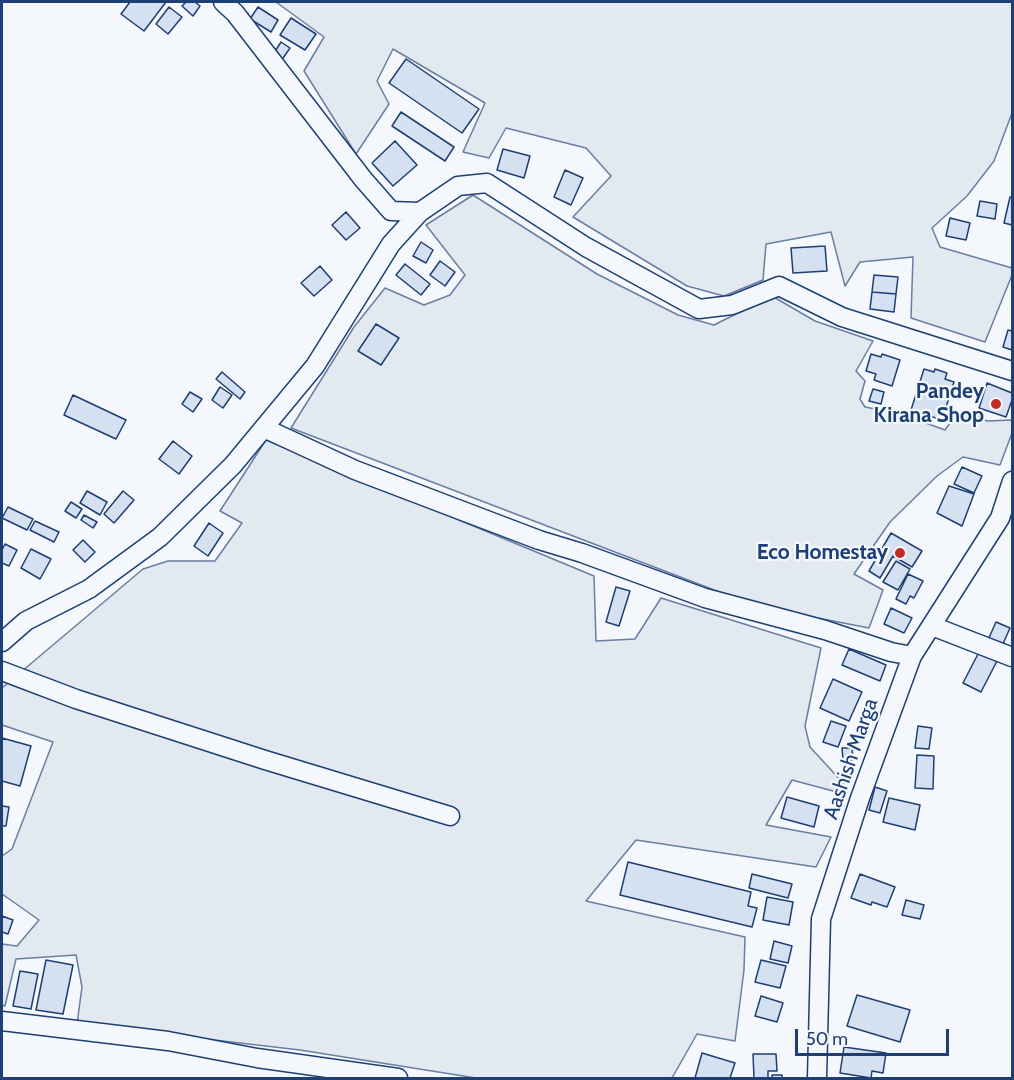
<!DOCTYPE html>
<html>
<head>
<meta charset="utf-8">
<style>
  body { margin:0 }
  #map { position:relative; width:1014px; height:1080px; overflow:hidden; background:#f4f7fb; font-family:Cabin,sans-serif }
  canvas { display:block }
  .frame { position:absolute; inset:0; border:3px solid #1d3f73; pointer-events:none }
  .scale { position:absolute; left:795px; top:1029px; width:154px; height:27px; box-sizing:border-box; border:3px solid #1d3f73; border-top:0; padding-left:8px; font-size:18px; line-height:21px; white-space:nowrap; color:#1d3f73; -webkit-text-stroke:4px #f4f7fb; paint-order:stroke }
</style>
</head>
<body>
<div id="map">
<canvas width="1014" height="1080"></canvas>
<div class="frame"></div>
<div class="scale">50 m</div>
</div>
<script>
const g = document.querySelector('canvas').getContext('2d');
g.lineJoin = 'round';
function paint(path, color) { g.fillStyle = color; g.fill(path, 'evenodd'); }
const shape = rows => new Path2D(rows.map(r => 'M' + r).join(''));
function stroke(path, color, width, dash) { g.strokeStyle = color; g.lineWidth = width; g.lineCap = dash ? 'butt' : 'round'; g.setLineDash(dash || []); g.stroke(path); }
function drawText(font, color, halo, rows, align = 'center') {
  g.font = font + ' Cabin,sans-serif'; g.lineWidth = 4.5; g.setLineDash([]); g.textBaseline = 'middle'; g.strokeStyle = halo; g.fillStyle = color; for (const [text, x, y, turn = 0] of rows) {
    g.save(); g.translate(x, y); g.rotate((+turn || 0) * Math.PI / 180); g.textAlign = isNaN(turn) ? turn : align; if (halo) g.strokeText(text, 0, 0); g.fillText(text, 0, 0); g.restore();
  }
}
const green = shape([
  [276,2,1012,2,1012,113,994,161,967,196,932,228,940,247,1012,268,1012,275,985,342,911,318,913,257,860,262,845,286,831,232,766,244,763,280,724,296,687,286,573,217,611,176,586,148,506,128,489,158,463,152,485,103,393,49,377,81,389,104,356,154,304,71,324,37,276,2],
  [473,195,597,274,678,315,714,325,772,296,815,321,873,341,856,371,865,381,860,399,865,407,901,414,945,430,955,416,970,412,987,421,1012,420,1012,433,1000,465,963,457,937,476,890,522,854,574,883,590,869,628,756,606,291,428,354,327,385,288,424,305,450,295,465,275,426,225,473,195],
  [266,440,594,576,596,641,635,639,661,598,821,648,805,726,810,747,844,784,833,791,792,780,766,825,831,837,816,867,636,840,586,901,745,937,744,970,735,1041,697,1034,672,1078,476,1078,300,1050,77,1024,82,987,76,955,16,959,5,1006,2,1005,2,944,17,946,39,920,2,894,2,856,12,849,53,742,2,725,2,688,143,569,168,561,215,561,242,523,220,511,266,440]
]);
paint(green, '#e3e9f0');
stroke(green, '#687fa3', 1.5);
const building = shape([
  [130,2,166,2,144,31,121,14,130,2],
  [186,2,195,2,200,6,193,16,182,6,186,2],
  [169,7,182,17,168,34,156,24,169,7],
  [258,7,278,20,271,32,250,19,258,7],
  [291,18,316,34,305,50,280,35,291,18],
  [281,42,290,48,281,61,272,56,281,42],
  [406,59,479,109,462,133,389,83,406,59],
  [401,112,454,147,445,161,392,126,401,112],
  [395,141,417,165,393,186,372,163,395,141],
  [503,149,530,156,524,178,497,170,503,149],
  [565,170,583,178,571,205,554,197,565,170],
  [1010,197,1012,197,1012,225,1004,223,1010,197],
  [980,201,997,204,995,219,977,216,980,201],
  [346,212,360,228,346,240,332,225,346,212],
  [950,218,970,223,966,240,946,236,950,218],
  [421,242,433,250,426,263,413,256,421,242],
  [825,246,827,271,793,273,791,248,825,246],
  [440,261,455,272,445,286,430,275,440,261],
  [405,264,430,284,421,295,396,275,405,264],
  [320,266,332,280,314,296,301,283,320,266],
  [874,275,898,277,896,294,872,292,874,275],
  [872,292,896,294,894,312,870,309,872,292],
  [376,324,399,338,381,365,358,351,376,324],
  [1008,330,1012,331,1012,350,1003,347,1008,330],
  [871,354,881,357,882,354,900,360,892,386,874,380,876,374,866,371,871,354],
  [924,369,934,372,935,369,947,373,945,379,954,382,942,420,911,410,924,369],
  [222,372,245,392,240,399,216,379,222,372],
  [987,383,1012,393,1012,400,1006,417,979,408,987,383],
  [220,387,232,395,223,408,212,400,220,387],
  [873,389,884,392,881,404,869,401,873,389],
  [190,392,202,399,193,412,182,404,190,392],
  [73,395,126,420,116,439,64,415,73,395],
  [173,441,192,456,179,474,159,459,173,441],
  [962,467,982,476,974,493,954,484,962,467],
  [949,486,974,494,962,526,937,513,949,486],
  [87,491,107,502,100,515,80,503,87,491],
  [123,491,134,500,114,523,104,514,123,491],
  [71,502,82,509,76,518,65,511,71,502],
  [8,507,33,519,27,530,2,518,8,507],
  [84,515,97,522,93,528,81,520,84,515],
  [35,521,59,532,54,542,30,530,35,521],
  [209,523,223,533,208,556,194,546,209,523],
  [891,533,922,551,912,567,893,556,880,578,869,571,891,533],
  [83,540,95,552,85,562,73,550,83,540],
  [5,544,17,550,9,566,2,563,2,550,5,544],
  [31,549,51,559,40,579,21,568,31,549],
  [896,561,910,569,898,590,883,582,896,561],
  [908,574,923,581,914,598,910,596,906,604,896,599,908,574],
  [616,587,630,591,619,626,606,622,616,587],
  [891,608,912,618,904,633,884,624,891,608],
  [996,622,1010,628,1002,646,988,640,996,622],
  [849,649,886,665,880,681,842,665,849,649],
  [979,652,997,661,981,692,963,683,979,652],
  [833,679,862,692,849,721,820,708,833,679],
  [831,721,846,726,838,747,823,742,831,721],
  [918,726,932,728,929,749,915,748,918,726],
  [2,738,31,746,20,786,2,781,2,738],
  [842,748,852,748,853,760,843,760,842,748],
  [917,755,934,756,933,789,915,788,917,755],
  [875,787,887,791,880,813,869,810,875,787],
  [787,797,819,806,814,827,781,818,787,797],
  [889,798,920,805,915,830,883,822,889,798],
  [2,806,9,807,6,826,2,826,2,806],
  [628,862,751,892,748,906,757,908,752,927,620,895,628,862],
  [752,874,792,884,788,898,749,888,752,874],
  [860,874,895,887,887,907,872,902,871,905,851,898,860,874],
  [767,897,793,902,789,925,763,920,767,897],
  [906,900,924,905,920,919,902,915,906,900],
  [2,916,13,920,8,934,2,932,2,916],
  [774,941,792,946,788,963,770,959,774,941],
  [46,960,73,965,63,1014,36,1010,46,960],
  [761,960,786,966,780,988,755,982,761,960],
  [20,971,38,974,31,1009,13,1006,20,971],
  [857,995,910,1010,900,1042,847,1026,857,995],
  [761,996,783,1003,777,1022,755,1016,761,996],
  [844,1047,886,1053,883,1073,872,1071,871,1078,840,1073,844,1047],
  [702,1053,735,1063,730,1078,695,1078,702,1053],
  [753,1054,776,1054,777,1071,768,1071,768,1078,754,1078,753,1054],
  [772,1075,782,1075,782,1078,772,1078,772,1075]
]);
paint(building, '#d5e0f0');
stroke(building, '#1d3f73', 1.5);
const minor = shape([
  [223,2,235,13,363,179,391,211,420,212,458,186,487,183,586,247,699,309,732,305,779,286,842,317,1012,371],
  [264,428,355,470,539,540,582,553,705,598,825,630,891,652,912,656],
  [932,626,1012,657],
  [2,642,26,621,89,589,160,537,233,465,315,366,391,244,420,212],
  [2,671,76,699,265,760,450,816],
  [2,1021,168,1041,257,1058,398,1078],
  [817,1078,821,919,860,798,912,656,1000,518,1012,481]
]);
stroke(minor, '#1d3f73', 21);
stroke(minor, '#f4f7fb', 18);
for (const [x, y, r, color] of [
  [996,404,6,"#c62828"],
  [900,553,6,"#c62828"]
]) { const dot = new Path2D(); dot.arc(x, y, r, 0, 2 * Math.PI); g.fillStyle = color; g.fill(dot); stroke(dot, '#f4f7fb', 2); }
drawText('bold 21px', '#1d3f73', '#f4f7fb', [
  ["Pandey",984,392],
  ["Kirana Shop",984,416],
  ["Eco Homestay",888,553]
], 'right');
drawText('21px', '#1d3f73', '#f4f7fb', [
  ["Aashish Marga",851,759,-71]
]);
</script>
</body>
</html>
